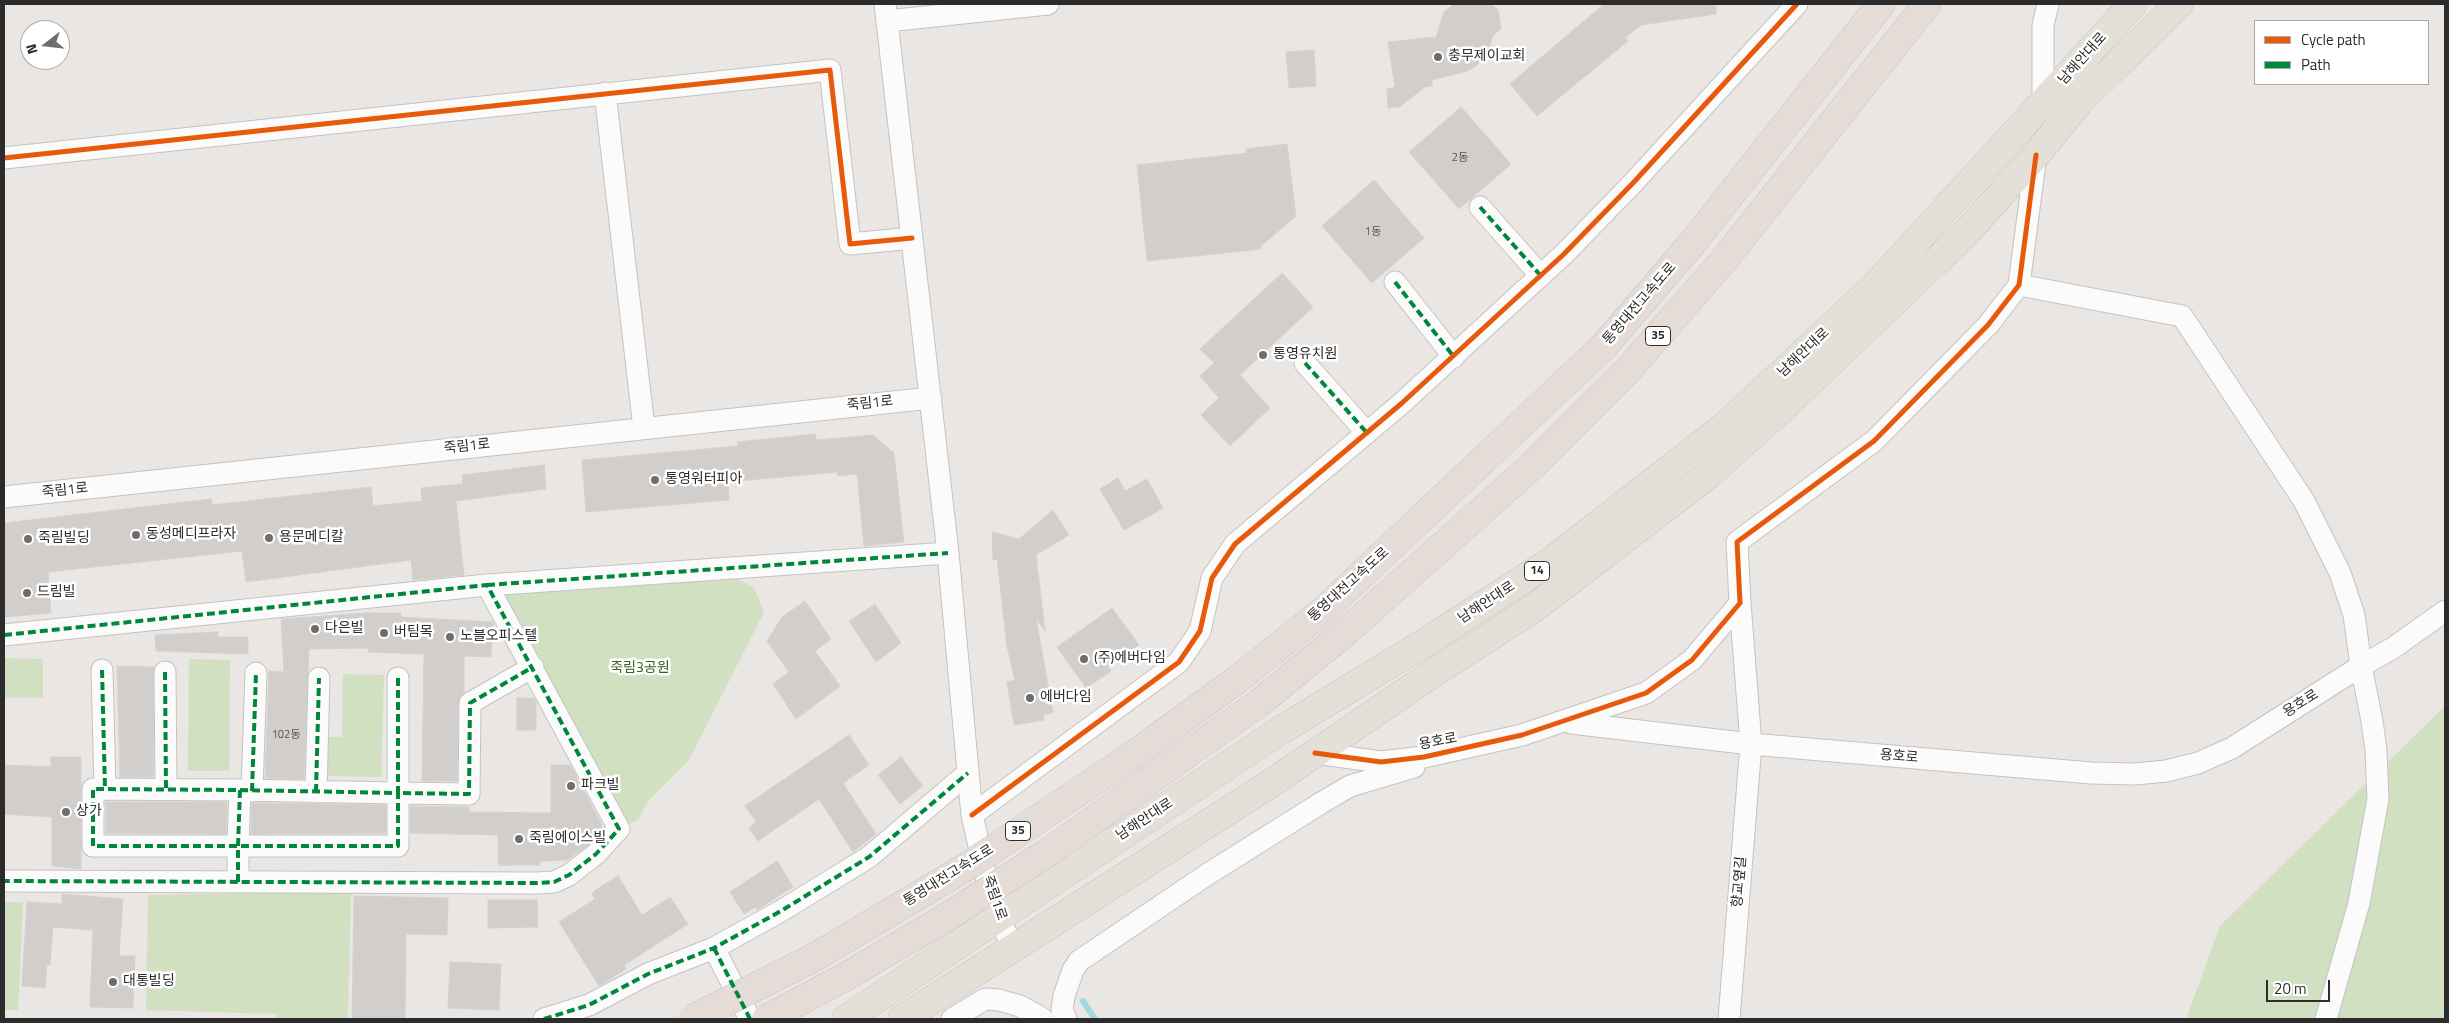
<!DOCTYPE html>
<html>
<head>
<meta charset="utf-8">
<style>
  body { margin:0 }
  #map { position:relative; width:2449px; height:1023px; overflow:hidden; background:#e9e6e3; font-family:"Titillium Web",sans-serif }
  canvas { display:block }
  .frame { position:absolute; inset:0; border:5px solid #2c2c2c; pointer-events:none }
  .legend { position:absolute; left:2254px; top:20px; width:175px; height:65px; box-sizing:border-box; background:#fff; border:1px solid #ababab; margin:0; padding:6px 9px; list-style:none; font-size:15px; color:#2c2c2c }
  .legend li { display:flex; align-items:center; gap:10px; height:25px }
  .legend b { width:25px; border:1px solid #ababab }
  .north { position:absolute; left:20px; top:20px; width:50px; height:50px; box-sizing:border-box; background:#fff; border:1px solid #ababab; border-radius:50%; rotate:254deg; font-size:14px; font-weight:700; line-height:20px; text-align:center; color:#2c2c2c }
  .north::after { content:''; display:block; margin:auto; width:18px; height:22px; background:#6e6d6c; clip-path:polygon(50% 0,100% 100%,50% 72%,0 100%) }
  .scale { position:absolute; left:2266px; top:980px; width:64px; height:22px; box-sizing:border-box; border:2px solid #2c2c2c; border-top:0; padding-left:6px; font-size:15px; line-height:18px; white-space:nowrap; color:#2c2c2c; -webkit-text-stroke:4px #fff; paint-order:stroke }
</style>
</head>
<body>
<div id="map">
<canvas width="2449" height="1023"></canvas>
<div class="frame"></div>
<ul class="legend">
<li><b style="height:6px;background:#e8590c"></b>Cycle path</li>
<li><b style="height:6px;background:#00873e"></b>Path</li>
</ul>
<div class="north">N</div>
<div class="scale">20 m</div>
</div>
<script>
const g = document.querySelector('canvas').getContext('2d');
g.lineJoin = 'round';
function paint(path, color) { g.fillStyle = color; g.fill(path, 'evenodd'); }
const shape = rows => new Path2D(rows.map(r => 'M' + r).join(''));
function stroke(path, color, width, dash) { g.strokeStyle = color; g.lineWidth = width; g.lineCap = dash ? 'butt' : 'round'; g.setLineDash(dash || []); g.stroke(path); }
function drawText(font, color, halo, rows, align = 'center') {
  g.font = font + ' "Titillium Web","Noto Sans KR",sans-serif'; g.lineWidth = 5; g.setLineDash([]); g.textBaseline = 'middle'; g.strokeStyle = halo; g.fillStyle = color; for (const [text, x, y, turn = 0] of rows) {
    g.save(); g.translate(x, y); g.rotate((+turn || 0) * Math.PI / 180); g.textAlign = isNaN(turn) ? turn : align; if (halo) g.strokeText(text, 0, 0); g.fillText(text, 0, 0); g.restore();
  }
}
paint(shape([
  [716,576,733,577,754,587,764,612,689,760,648,801,638,820,628,825,503,595],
  [4,658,43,659,43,698,4,697],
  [189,659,230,660,229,771,188,771],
  [343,674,384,675,381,777,327,776,328,737,342,737],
  [2445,706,2445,1019,2186,1019,2220,926],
  [275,893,351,893,348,1019,277,1019,277,1014,146,1010,148,895],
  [4,902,23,902,18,1010,4,1010]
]), '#d1e0c0');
stroke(shape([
  [1083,1001,1095,1019]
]), '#a0d9e2', 6);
const building = shape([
  [1454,4,1491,4,1497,9,1499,14,1501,29,1493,35,1488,53,1476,66,1467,71,1432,80,1432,86,1425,87,1398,108,1398,107,1388,108,1387,89,1395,87,1388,42,1436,37,1444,12,1454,4],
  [1604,4,1716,4,1716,14,1641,25,1625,38,1628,41,1537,116,1510,84,1604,4],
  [1314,50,1316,86,1289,88,1286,52,1314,50],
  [1461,107,1511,164,1459,209,1409,152,1461,107],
  [1287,144,1296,216,1261,246,1261,249,1147,261,1137,165,1247,153,1246,149,1287,144],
  [1374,180,1424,238,1372,283,1322,226,1374,180],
  [1282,273,1313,307,1240,375,1270,408,1230,446,1201,415,1219,398,1200,376,1214,363,1200,349,1282,273],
  [815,434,816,440,873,435,894,453,904,542,864,546,857,474,838,476,837,472,728,482,729,500,586,512,582,460,738,446,737,442,815,434],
  [544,465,546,489,456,501,464,575,413,580,411,560,246,582,242,551,48,572,51,613,4,617,4,523,211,499,212,505,371,487,373,506,422,501,421,488,463,484,462,475,544,465],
  [1118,478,1125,491,1147,479,1163,508,1124,530,1100,489,1118,478],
  [1053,510,1069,535,1036,555,1045,631,1036,618,1053,713,1043,715,1044,720,1014,725,1007,682,1015,680,1007,646,997,559,993,560,992,532,1019,539,1053,510],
  [805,601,831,639,815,651,840,686,796,719,773,684,789,672,767,641,782,617,805,601],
  [875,604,901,643,876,662,849,621,875,604],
  [1112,608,1139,645,1108,667,1111,671,1086,688,1057,647,1112,608],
  [367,613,401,613,401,617,493,622,491,657,464,656,464,692,458,703,457,781,422,781,424,654,368,652,368,648,309,649,304,779,265,778,269,671,284,672,281,619,367,613],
  [218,632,218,637,248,637,248,654,156,651,155,635,218,632],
  [117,666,154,667,153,777,120,777,117,666],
  [517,698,534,698,536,702,536,730,517,730,517,698],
  [849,735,869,765,843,783,876,834,853,852,819,799,758,841,749,828,756,822,745,806,849,735],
  [51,757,81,757,81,869,52,866,52,817,4,814,4,765,51,767,51,757],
  [901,757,923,786,900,804,878,775,901,757],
  [551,765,570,765,601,823,602,829,595,832,595,837,588,845,567,860,540,861,540,865,498,865,498,835,410,833,410,806,469,807,469,812,551,813,551,765],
  [106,802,227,802,226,834,106,833,106,802],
  [252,803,386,805,386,833,251,834,252,803],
  [777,861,793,887,757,910,755,907,744,914,730,892,777,861],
  [618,876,642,915,670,897,688,924,624,965,626,969,599,986,559,922,595,899,592,894,594,891,618,876],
  [62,894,123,899,119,956,135,956,133,1008,90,1007,93,930,53,927,50,965,47,965,45,988,22,986,27,902,62,904,62,894],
  [354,896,448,898,447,935,406,934,405,1019,352,1019,354,896],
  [488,900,537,900,538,927,488,928,488,900],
  [450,962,501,964,499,1010,448,1008,450,962]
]);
paint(building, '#d1cecc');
stroke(building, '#d4d2cf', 1);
const minor = shape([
  [885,4,948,553,972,815,986,877,998,917,1014,949],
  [887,21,1048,4],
  [605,93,644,428],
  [2043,103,2043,25,2048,4],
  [4,158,830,70,850,244,912,238],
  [1480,207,1541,276],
  [1395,282,1454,357],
  [2019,285,2182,316,2304,501,2340,573,2354,615,2361,666,2372,721,2376,750,2378,799,2359,903,2326,1019],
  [1305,363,1367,433],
  [4,497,931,398],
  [487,585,948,553],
  [4,635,487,585,619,829,596,854,569,875,554,882,537,883,4,881],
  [102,670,105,789],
  [165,672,166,789],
  [398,678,398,793,469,794,470,703,533,667],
  [1571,723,1751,744,2091,773,2135,774,2166,771,2198,763,2232,748,2361,666,2393,648,2445,611],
  [1315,753,1381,762,1424,757,1522,735,1646,693,1692,660,1740,603,1737,542,1874,441,1988,325,2019,285,2036,155],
  [252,791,256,673],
  [316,792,319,678],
  [972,815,1179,662,1200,631,1212,578,1235,544,1402,403,1564,254,1633,183,1797,4],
  [238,882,238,846,240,790,93,789,93,846,398,846,398,793,240,790],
  [714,948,750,1019],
  [544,1019,589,1005,648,974,714,948,781,911,869,857,968,773],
  [952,1019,985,999,999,1000,1020,1006,1043,1019],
  [1066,1019,1062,1010,1064,996,1073,970,1079,961,1208,874,1321,803,1350,786,1414,767],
  [1729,1019,1751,744,1740,603]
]);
const major = shape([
  [846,1019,1278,732,1421,645,1550,562,1725,426,1875,286,2133,4],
  [902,1019,1270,784,1432,674,1537,606,1708,475,1774,416,1966,233,2036,155,2079,102,2179,4]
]);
const highway = shape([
  [1324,610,1604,346,1694,241,1881,4],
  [1348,630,1531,467,1628,370,1724,260,1927,4]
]);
stroke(minor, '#c4c3c3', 23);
stroke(major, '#c5c4c2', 29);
stroke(highway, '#c5c4c2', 29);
stroke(minor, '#fcfbfb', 21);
stroke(major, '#e5e0d7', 28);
stroke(highway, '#e6dcd7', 28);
const highwayBridge = shape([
  [692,1019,815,957,971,864,1129,758,1238,679,1324,610],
  [766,1019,845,977,947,917,1047,853,1259,703,1348,630]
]);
stroke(highwayBridge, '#c5c4c2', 29, []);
stroke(highwayBridge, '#e6dcd7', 28);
stroke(shape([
  [1480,207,1541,276],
  [1395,282,1454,357],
  [1305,363,1367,433],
  [487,585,948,553],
  [4,635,487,585,619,829,596,854,569,875,554,882,537,883,4,881],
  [102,670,105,789],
  [165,672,166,789],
  [398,678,398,793,469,794,470,703,533,667],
  [252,791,256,673],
  [316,792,319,678],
  [238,882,238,846,240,790,93,789,93,846,398,846,398,793,240,790],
  [714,948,750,1019],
  [544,1019,589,1005,648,974,714,948,781,911,869,857,968,773]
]), '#00873e', 4, [8, 4]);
stroke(shape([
  [4,158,830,70,850,244,912,238],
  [1315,753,1381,762,1424,757,1522,735,1646,693,1692,660,1740,603,1737,542,1874,441,1988,325,2019,285,2036,155],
  [972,815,1179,662,1200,631,1212,578,1235,544,1402,403,1564,254,1633,183,1797,4]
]), '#e8590c', 5);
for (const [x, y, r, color] of [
  [1438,57,5,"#6e6d6c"],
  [1263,355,5,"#6e6d6c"],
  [655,480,5,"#6e6d6c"],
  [136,535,5,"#6e6d6c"],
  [269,538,5,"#6e6d6c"],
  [28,539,5,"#6e6d6c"],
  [27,593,5,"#6e6d6c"],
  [315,629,5,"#6e6d6c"],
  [384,633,5,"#6e6d6c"],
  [450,637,5,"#6e6d6c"],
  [1084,659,5,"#6e6d6c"],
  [1030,698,5,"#6e6d6c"],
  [571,786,5,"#6e6d6c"],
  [66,812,5,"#6e6d6c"],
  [519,839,5,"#6e6d6c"],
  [113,982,5,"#6e6d6c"]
]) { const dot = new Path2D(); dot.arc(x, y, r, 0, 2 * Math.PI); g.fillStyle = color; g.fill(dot); stroke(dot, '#fff', 2); }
drawText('11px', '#565555', null, [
  ["2동",1460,158],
  ["1동",1373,232],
  ["102동",286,735]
]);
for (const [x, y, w] of [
  [1658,336,25],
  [1537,571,25],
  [1018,831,25]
]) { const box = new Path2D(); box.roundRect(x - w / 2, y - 9.5, w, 19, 4); g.fillStyle = '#fff'; g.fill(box); stroke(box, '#2c2c2c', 1); }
drawText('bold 12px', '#2c2c2c', null, [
  ["35",1658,336],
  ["14",1537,571],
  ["35",1018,831]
]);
drawText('14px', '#2c2c2c', '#fff', [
  ["충무제이교회",1448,57],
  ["통영유치원",1273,355],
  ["통영워터피아",665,480],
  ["동성메디프라자",146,535],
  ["용문메디칼",279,538],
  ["죽림빌딩",38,539],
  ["드림빌",37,593],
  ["다은빌",325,629],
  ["버팀목",394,633],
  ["노블오피스텔",460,637],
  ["(주)에버다임",1094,659],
  ["에버다임",1040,698],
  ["파크빌",581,786],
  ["상가",76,812],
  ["죽림에이스빌",529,839],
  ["대통빌딩",123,982]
], 'left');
drawText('14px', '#2c2c2c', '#fff', [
  ["남해안대로",2083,59,-48],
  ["통영대전고속도로",1640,304,-49],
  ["남해안대로",1804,353,-43],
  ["죽림1로",870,404,-6],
  ["죽림1로",467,447,-6],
  ["죽림1로",65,491,-6],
  ["통영대전고속도로",1349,585,-42],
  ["남해안대로",1487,603,-33],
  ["용호로",2301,704,-32],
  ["용호로",1438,742,-11],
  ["용호로",1899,757,5],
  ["남해안대로",1145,820,-33],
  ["통영대전고속도로",949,876,-32],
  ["향교옆길",1740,882,-85],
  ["죽림1로",994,898,71]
]);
drawText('14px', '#386223', '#fff', [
  ["죽림3공원",640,669]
]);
</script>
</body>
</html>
